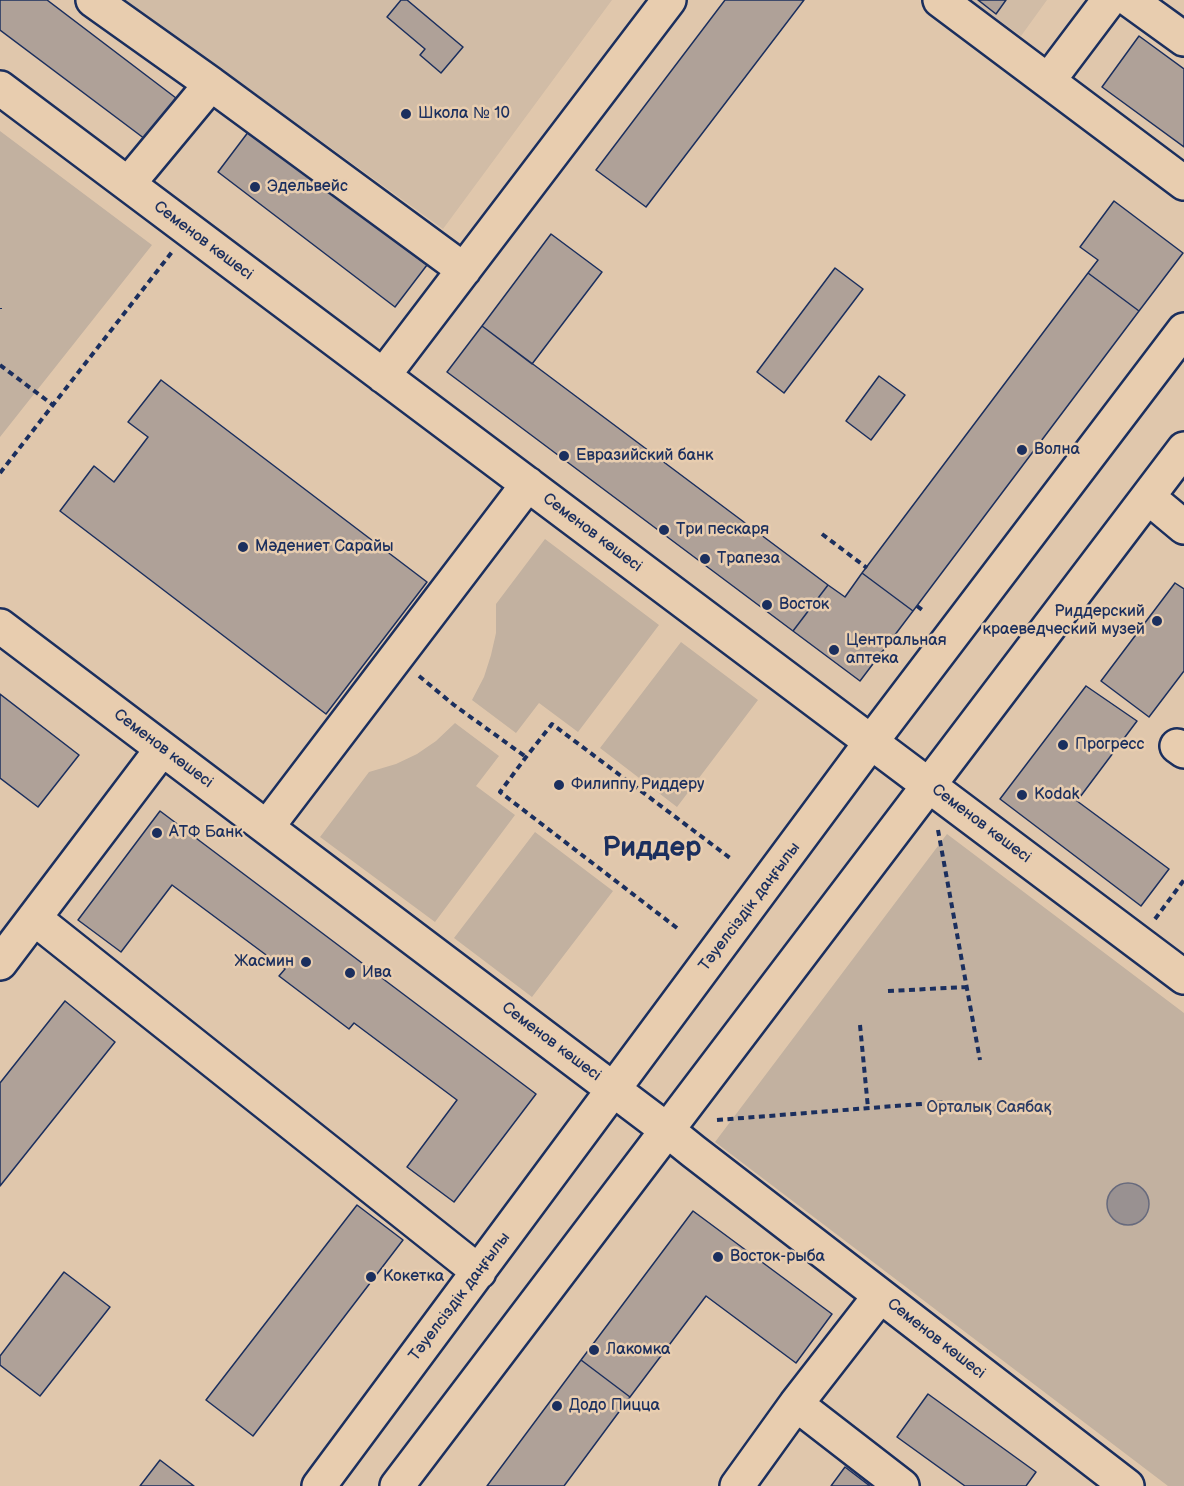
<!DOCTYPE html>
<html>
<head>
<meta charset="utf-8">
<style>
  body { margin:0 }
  canvas { display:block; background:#e0c7ac }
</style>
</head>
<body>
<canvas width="1184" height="1486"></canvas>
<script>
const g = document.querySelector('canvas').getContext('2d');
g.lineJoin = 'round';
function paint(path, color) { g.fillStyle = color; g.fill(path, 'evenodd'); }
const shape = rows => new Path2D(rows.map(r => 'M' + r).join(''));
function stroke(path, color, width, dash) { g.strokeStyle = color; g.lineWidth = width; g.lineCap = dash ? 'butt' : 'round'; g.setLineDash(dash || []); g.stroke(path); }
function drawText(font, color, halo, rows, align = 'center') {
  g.font = font + ' "Balsamiq Sans",sans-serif'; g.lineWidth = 5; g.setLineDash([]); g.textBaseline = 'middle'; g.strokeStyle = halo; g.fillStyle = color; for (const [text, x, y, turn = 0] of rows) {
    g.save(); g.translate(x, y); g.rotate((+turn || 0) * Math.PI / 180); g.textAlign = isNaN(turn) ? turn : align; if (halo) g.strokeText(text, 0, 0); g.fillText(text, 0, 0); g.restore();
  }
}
paint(shape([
  [126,0,612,0,443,229],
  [971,0,1047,0,1021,36]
]), '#d1bca6');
paint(shape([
  [0,131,152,245,0,437],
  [545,539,659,625,578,732,539,703,516,733,472,700,484,677,491,655,496,633,496,604],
  [681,642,758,700,677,807,600,748],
  [455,723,499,756,476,786,515,815,435,922,320,837,369,772,396,764,417,754,436,741],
  [535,832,613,891,532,997,454,938],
  [947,834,1184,1013,1184,1486,1168,1486,715,1142]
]), '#c2b1a0');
const water = shape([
  '1107 1204a21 21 0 1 1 42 0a21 21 0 1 1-42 0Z'
]);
paint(water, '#999191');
stroke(water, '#676a7d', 1.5);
const building = shape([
  [0,0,47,0,176,98,145,139,0,30,0,0],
  [401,0,407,0,463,47,441,73,420,55,425,49,387,17,401,0],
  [725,0,804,0,646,207,596,170,725,0],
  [978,0,1006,0,996,14,978,0],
  [1139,36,1184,69,1184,147,1102,87,1139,36],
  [249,131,427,265,395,307,218,172,249,131],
  [1114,201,1183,253,1139,311,1088,273,1098,260,1080,247,1114,201],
  [551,234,602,272,532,364,482,326,551,234],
  [835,268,863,289,784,393,757,372,835,268],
  [1088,273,1139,311,913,611,862,573,1088,273],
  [482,326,828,585,793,631,447,372,482,326],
  [879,376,905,395,871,440,846,421,879,376],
  [161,380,427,582,326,714,60,511,94,466,114,482,148,437,128,422,161,380],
  [862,573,913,611,860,681,793,631,828,585,845,597,862,573],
  [1175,583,1184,589,1184,671,1149,717,1101,681,1175,583],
  [1086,686,1137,721,1077,801,1169,869,1141,906,1000,799,1086,686],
  [0,694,79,755,38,807,0,778,0,694],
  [160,811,536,1094,454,1202,407,1167,457,1100,354,1023,349,1029,279,976,285,969,172,885,121,952,78,920,160,811],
  [65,1001,115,1042,0,1186,0,1083,65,1001],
  [357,1205,403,1240,253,1436,206,1400,357,1205],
  [693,1211,832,1314,796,1363,706,1296,630,1397,581,1360,693,1211],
  [64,1272,110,1307,40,1396,0,1365,0,1356,64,1272],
  [581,1360,630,1397,564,1486,487,1486,581,1360],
  [928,1394,1036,1472,1026,1486,965,1486,897,1437,928,1394],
  [160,1460,194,1486,140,1486,160,1460],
  [845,1467,870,1486,831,1486,845,1467]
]);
paint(building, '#afa198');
stroke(building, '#1b2f5e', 1.5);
const minor = shape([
  [93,0,211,84,128,184],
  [940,0,1184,183],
  [1130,0,1184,39],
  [1048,81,1109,0],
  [211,84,464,270],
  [0,88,1184,977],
  [383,376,669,0],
  [1148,497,1184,527],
  [0,626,667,1130,693,1151,1127,1486],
  [1177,746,1184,751],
  [267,827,528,484],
  [34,918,479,1272],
  [0,963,162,749],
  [796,1404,880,1296],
  [319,1486,871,742,1184,330],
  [397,1486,1184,449],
  [737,1486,796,1404,902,1486]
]);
stroke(minor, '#1b2f5e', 38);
stroke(shape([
  [0,308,0,309],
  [0,365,53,405],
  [0,473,172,252],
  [822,534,867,568],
  [917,606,925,612],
  [419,676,454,705,526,757],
  [938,830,980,1060],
  [1155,919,1184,880],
  [677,928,500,792,526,757,552,724,730,858],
  [888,991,967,987],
  [860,1025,868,1108],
  [717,1120,946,1102]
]), '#1b2f5e', 4, [6, 4.5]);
stroke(minor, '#e8cdaf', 33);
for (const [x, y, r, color] of [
  [406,114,6,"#1b2f5e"],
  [255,187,6,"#1b2f5e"],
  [1022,450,6,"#1b2f5e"],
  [564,456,6,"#1b2f5e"],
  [664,530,6,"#1b2f5e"],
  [243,547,6,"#1b2f5e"],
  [705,559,6,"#1b2f5e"],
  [767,605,6,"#1b2f5e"],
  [1157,621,6,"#1b2f5e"],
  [834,650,6,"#1b2f5e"],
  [1063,745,6,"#1b2f5e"],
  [559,785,6,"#1b2f5e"],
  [1022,795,6,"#1b2f5e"],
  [157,833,6,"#1b2f5e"],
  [306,962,6,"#1b2f5e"],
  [350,973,6,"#1b2f5e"],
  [718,1257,6,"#1b2f5e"],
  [371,1277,6,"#1b2f5e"],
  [594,1350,6,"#1b2f5e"],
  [557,1406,6,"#1b2f5e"]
]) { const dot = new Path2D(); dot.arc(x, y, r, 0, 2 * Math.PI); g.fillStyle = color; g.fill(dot); stroke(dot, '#e8cdaf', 2); }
drawText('16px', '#1b2f5e', '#e8cdaf', [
  ["Школа № 10",418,114],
  ["Эдельвейс",267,187],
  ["Волна",1034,450],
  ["Евразийский банк",576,456],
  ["Три пескаря",676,530],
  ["Мәдениет Сарайы",255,547],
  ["Трапеза",717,559],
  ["Восток",779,605],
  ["Риддерский",1145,612,"right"],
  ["краеведческий музей",1145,630,"right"],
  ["Центральная",846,641],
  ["аптека",846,659],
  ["Прогресс",1075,745],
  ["Филиппу Риддеру",571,785],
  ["Kodak",1034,795],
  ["АТФ Банк",169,833],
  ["Жасмин",294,962,"right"],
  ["Ива",362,973],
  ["Восток-рыба",730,1257],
  ["Кокетка",383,1277],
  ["Лакомка",606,1350],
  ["Додо Пицца",569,1406]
], 'left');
drawText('16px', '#1b2f5e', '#e8cdaf', [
  ["Семенов көшесі",203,241,37],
  ["Семенов көшесі",592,533,37],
  ["Семенов көшесі",163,749,37],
  ["Семенов көшесі",981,824,37],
  ["Тәуелсіздік даңғылы",750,907,-53],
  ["Семенов көшесі",551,1042,37],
  ["Тәуелсіздік даңғылы",460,1297,-53],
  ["Семенов көшесі",936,1339,38]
]);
drawText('16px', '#2c3c65', '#e8cdaf', [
  ["Орталық Саябақ",989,1108]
]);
drawText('bold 28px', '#1b2f5e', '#e8cdaf', [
  ["Риддер",652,849]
]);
</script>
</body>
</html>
